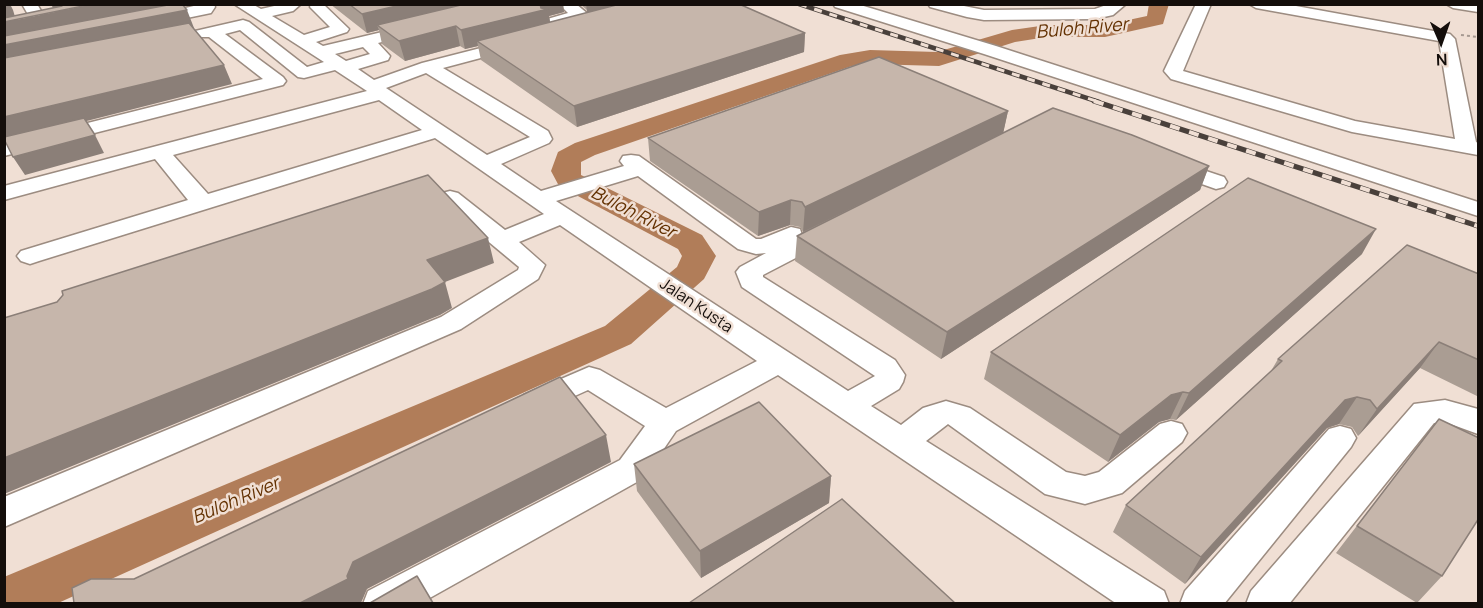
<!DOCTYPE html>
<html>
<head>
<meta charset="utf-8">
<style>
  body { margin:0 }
  #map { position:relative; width:1483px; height:608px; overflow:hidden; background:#f0dfd4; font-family:Manrope,sans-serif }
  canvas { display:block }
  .frame { position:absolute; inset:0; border:6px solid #140e0b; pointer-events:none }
  .north { position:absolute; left:1411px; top:12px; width:60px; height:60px; -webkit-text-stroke:4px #f0dfd4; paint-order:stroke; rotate:178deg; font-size:16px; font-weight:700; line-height:24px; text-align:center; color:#140e0b }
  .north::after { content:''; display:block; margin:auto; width:21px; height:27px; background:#140e0b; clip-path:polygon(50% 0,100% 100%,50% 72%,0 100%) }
</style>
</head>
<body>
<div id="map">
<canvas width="1483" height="608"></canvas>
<div class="frame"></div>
<div class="north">N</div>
</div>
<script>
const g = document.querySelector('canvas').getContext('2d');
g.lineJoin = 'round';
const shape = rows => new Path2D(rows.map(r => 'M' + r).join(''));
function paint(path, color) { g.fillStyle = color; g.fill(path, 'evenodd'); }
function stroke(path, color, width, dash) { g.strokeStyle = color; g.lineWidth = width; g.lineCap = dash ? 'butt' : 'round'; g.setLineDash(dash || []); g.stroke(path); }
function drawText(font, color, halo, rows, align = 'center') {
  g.font = font + ' Manrope,sans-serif'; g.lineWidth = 5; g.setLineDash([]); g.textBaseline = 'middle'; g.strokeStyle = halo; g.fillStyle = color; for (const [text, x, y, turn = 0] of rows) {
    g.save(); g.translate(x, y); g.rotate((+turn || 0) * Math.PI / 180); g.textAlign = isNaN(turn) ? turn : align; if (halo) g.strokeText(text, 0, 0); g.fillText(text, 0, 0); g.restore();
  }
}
paint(shape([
  [1149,4,1169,4,1163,24,1105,37,1047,37,1015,42,939,66,870,64,852,66,595,155,581,162,581,175,702,235,716,256,704,279,631,344,56,604,4,604,4,577,605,326,677,267,682,256,678,249,559,186,551,171,558,152,575,143,840,55,870,50,937,52,1012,30,1047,25,1105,25,1147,16,1149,4]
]), '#b17d59');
const minor = shape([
  [22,4,37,4,59,41,57,44,45,44,22,4],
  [202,4,214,4,215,7,211,13,153,25,145,20,148,17,202,4],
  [234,4,252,4,261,9,283,4,301,4,293,11,272,16,304,35,330,27,310,7,311,4,323,4,349,29,347,32,316,42,323,46,416,24,422,26,424,29,422,32,378,43,390,56,388,60,358,69,374,80,422,63,516,39,522,41,524,44,522,47,443,68,548,131,552,139,549,143,501,164,541,191,624,166,620,161,623,156,631,155,639,156,756,239,761,239,791,227,800,229,802,235,820,226,829,224,838,226,841,231,838,236,763,275,763,277,895,360,905,375,903,382,899,389,871,406,901,425,923,408,946,401,970,408,1066,472,1085,476,1099,472,1160,424,1171,421,1182,424,1187,433,1182,442,1122,493,1085,504,1045,494,948,424,926,441,1164,591,1169,604,1117,604,778,375,676,431,644,478,419,604,363,604,368,591,620,460,645,426,588,390,535,414,524,411,519,403,524,395,589,367,600,370,666,408,757,361,560,225,519,242,545,265,538,279,461,329,4,527,4,497,441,317,518,270,519,267,442,203,439,198,442,193,450,191,458,193,505,230,544,214,435,138,39,261,30,264,21,261,17,256,21,251,188,200,155,159,4,200,4,186,367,91,335,70,304,78,298,77,240,30,225,34,283,77,286,81,283,85,4,156,4,144,263,79,209,37,195,37,193,34,195,31,243,20,249,22,307,67,324,62,234,4],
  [363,47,370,54,346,61,335,54,363,47],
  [426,73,530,137,487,155,386,88,426,73],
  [379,100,422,130,208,194,173,155,379,100],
  [638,176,738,249,756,254,766,253,740,267,736,272,742,287,875,376,848,391,556,201,638,176],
  [559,4,576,4,588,14,585,17,549,28,537,28,535,25,537,22,568,13,559,4],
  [833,4,857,4,996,46,1478,202,1478,216,984,54,835,7,833,4],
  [928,4,954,4,984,10,1095,9,1109,4,1126,4,1113,15,1095,19,984,20,967,17,930,7,928,4],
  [1196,4,1211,4,1183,71,1355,121,1455,139,1439,41,1256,8,1249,4,1285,4,1450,34,1455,39,1476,142,1478,143,1478,155,1352,132,1171,79,1164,71,1196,4],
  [1446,4,1478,4,1478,12,1453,8,1446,4],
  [1170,159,1224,177,1227,182,1224,187,1216,189,1162,170,1159,165,1162,160,1170,159],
  [1445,400,1478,409,1478,434,1445,422,1434,423,1289,604,1246,604,1251,591,1414,404,1445,400],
  [1340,426,1351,429,1356,438,1351,447,1224,604,1180,604,1185,591,1329,429,1340,426]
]);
stroke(minor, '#9c8c81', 3);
stroke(shape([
  [1461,35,1478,37]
]), '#a79a92', 2, [3, 3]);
paint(minor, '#fff');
const railFar1 = shape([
  [799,4,1099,102]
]);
const rail = shape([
  [1094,101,1478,226]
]);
stroke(railFar1, '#49403b', 4.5);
stroke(rail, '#49403b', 5);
stroke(railFar1, '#f0dfd4', 3, [8]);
stroke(rail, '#f0dfd4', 4, [10]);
paint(shape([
  [330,4,563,4,564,12,549,16,550,22,587,13,587,10,580,4,739,4,805,33,804,52,577,127,481,60,478,46,465,49,460,46,405,61,382,44,379,30,367,33],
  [1008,111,1003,133,1209,166,1200,190,941,359,795,261,797,236,803,232,800,227,790,225,758,236,650,161,648,138],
  [1362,254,1176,420,1170,419,1159,422,1108,462,984,379,991,352],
  [1479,274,1479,397,1420,368,1358,436,1352,427,1339,424,1327,428,1185,584,1113,532,1126,505,1271,371,1278,359],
  [1439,419,1442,576,1417,603,1336,553],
  [634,464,831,476,829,503,701,578,637,491]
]), '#aa9d93');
paint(shape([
  [4,4,10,4,13,10,16,20,55,12,51,4,62,4,65,10,93,4,175,4,4,43],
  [405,4,487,4,377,25,379,30,367,33,362,14],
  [540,4,563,4,564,12,549,16,551,27,477,41,478,46,465,49,461,30],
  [586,4,638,4,588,18],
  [187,10,194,28,4,67,4,45],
  [456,26,460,46,405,61,399,41],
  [805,33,804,52,577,127,574,106],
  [224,65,232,84,8,141,4,136,4,117],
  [1008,111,1003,134,803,232,805,207],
  [95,135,104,153,25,175,13,157],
  [1209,166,1200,190,941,359,947,332],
  [791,200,790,225,758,236,759,212],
  [1376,229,1362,254,1176,420,1189,393],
  [488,238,494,263,445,282,452,308,440,315,4,494,4,458,427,260],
  [1439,342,1420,368,1358,436,1377,409],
  [1183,392,1170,419,1159,422,1108,462,1120,435,1171,395],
  [1357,397,1339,424,1327,428,1185,584,1201,557,1345,400],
  [606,435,611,462,367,589,361,603,300,603,353,562],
  [831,476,829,503,701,578,700,551]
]), '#8b7f78');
const building = shape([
  [63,4,93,4,4,22,4,18,62,6,63,4],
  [173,4,182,4,187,10,4,45,4,36,173,4],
  [349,4,405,4,362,14,349,4],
  [465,4,540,4,541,8,548,9,461,30,456,26,399,41,377,25,465,4],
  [620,4,739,4,805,33,574,106,477,41,620,4],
  [189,23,224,65,4,117,4,58,189,23],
  [879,57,1008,111,805,207,802,202,791,200,759,212,648,138,879,57],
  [1053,108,1132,135,1209,166,947,332,797,236,1053,108],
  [84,118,95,135,13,157,4,139,4,137,84,118],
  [428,175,488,238,427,260,445,282,432,289,4,458,4,318,57,302,63,295,62,291,428,175],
  [1248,178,1376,229,1189,393,1183,392,1171,395,1120,435,991,352,1248,178],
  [1407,245,1479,274,1479,360,1439,342,1377,409,1370,400,1357,397,1345,400,1201,557,1126,505,1282,361,1278,359,1407,245],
  [560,377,606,435,353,562,347,576,348,579,300,603,74,603,72,588,91,579,134,579,560,377],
  [759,402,831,476,700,551,634,464,759,402],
  [1439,419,1479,438,1479,518,1442,576,1357,526,1439,419],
  [842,499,955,603,689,603,842,499],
  [417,576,433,603,370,603,417,576]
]);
paint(building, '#c6b6ab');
stroke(building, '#8b7f78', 1.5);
drawText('16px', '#140e0b', '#f0dfd4', [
  ["Jalan Kusta",696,306,34]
]);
drawText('italic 18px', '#633102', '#f0dfd4', [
  ["Buloh River",1082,29,-5],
  ["Buloh River",633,213,27],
  ["Buloh River",236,501,-23]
]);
</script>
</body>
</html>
